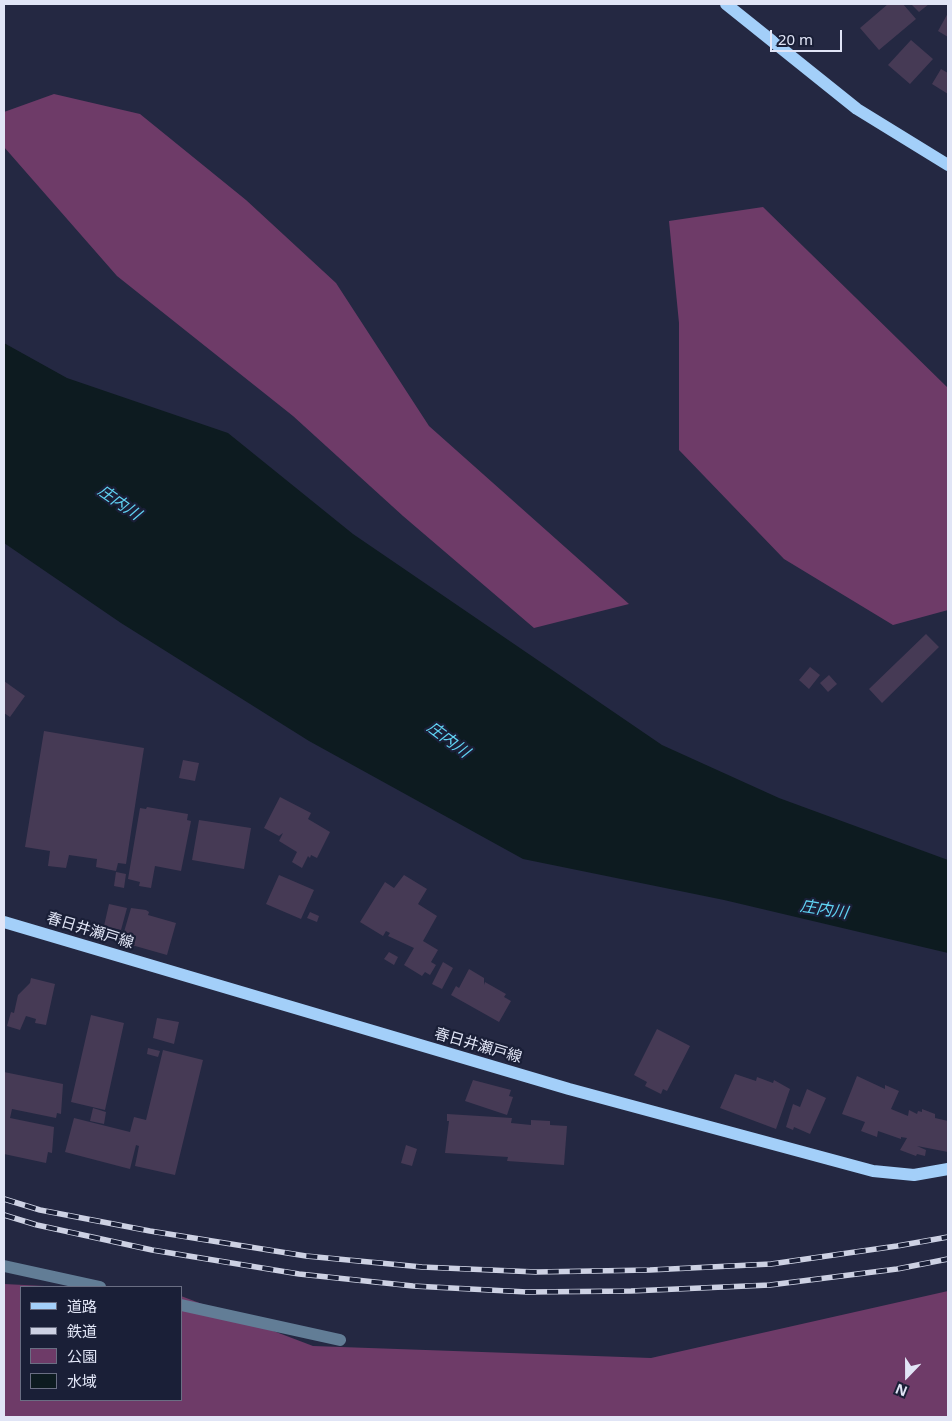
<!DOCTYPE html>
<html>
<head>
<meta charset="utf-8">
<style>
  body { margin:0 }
  #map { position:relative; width:952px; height:1421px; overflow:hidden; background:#242842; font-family:"Noto Sans","Noto Sans JP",sans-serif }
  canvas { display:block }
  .frame { position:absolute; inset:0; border:5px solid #e1e5f6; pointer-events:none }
  .legend { position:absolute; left:20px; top:1286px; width:162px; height:115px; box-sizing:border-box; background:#1a1f37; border:1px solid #6a6e83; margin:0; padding:6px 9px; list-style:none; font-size:15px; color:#e1e5f6 }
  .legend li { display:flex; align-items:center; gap:10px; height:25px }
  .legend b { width:25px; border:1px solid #6a6e83 }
  .north { position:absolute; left:882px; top:1351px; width:50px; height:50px; -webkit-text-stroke:4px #1a1f37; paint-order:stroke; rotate:202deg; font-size:14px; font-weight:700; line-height:20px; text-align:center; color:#e1e5f6 }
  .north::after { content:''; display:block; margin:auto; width:18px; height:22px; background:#e1e5f6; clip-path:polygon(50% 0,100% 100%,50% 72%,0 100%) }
  .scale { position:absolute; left:770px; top:30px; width:72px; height:22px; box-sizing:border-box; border:2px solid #e1e5f6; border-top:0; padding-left:6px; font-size:15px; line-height:18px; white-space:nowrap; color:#e1e5f6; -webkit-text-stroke:4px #1a1f37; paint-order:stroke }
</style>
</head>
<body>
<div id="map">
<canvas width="952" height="1421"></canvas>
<div class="frame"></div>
<ul class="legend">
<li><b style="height:6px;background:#a3cff9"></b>道路</li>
<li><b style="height:6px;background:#cdd1e3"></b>鉄道</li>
<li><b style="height:14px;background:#6e3b68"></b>公園</li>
<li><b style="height:14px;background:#0d1b20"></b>水域</li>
</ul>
<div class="north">N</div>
<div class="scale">20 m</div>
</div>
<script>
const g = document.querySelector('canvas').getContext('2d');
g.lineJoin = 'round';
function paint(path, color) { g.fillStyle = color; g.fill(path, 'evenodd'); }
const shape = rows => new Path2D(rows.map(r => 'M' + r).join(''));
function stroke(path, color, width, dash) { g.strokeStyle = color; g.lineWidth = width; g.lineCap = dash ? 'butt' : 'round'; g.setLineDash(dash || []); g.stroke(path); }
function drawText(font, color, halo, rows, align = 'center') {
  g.font = font + ' "Noto Sans","Noto Sans JP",sans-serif'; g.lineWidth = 4.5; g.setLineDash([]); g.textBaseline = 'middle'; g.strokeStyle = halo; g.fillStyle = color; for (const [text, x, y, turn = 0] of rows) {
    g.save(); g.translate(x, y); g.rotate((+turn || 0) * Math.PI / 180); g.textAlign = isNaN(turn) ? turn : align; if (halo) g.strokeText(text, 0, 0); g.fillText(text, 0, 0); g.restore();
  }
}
paint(shape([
  [54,94,140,114,246,200,336,283,429,426,629,604,534,628,403,516,293,416,117,276,4,147,4,112],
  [763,207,948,388,948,610,893,625,784,559,679,450,679,323,669,221],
  [4,1284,65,1287,21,1287,21,1400,181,1400,181,1296,313,1346,651,1358,948,1291,948,1417,4,1417]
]), '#6e3b68');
paint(shape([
  [4,343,67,378,228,433,353,534,662,745,779,798,948,860,948,953,724,900,523,859,309,741,121,623,4,543]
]), '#0d1b20');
paint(shape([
  [888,4,903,4,916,19,879,50,860,28],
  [911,4,929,4,919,12],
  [948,13,948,37,938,31],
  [911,40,933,59,910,84,888,65],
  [941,69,948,73,948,94,932,84],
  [926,634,939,647,882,703,869,689],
  [810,667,820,675,809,689,799,680],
  [829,675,837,684,828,692,820,683],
  [4,681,25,696,10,717,4,713],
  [44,731,144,748,126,864,118,863,116,871,96,867,97,859,69,855,66,868,48,866,50,851,25,847],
  [183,760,199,763,195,781,179,778],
  [280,797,311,813,308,819,330,832,317,858,311,855,310,858,308,856,302,868,292,862,297,852,279,841,283,833,279,836,264,828],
  [147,807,188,814,187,820,191,821,181,871,155,866,151,888,139,886,140,882,128,879,140,808,146,809],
  [199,820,251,828,244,869,192,860],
  [116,872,126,874,124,888,114,886],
  [279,875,314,890,301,919,266,904],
  [404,875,427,889,418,904,437,916,423,941,438,950,431,962,436,965,430,975,425,972,422,976,404,965,414,948,388,936,390,933,386,931,383,936,360,922,385,882,394,888],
  [109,904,127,908,121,930,104,926],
  [131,908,146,910,149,912,148,915,176,923,167,955,121,942],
  [310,912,319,916,317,922,307,918],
  [389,952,398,957,394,965,384,959],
  [443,962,453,968,442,989,432,984],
  [469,969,484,978,484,985,485,982,506,994,504,997,511,1001,499,1022,451,995,456,986,459,988],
  [31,978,55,984,46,1025,35,1023,36,1019,26,1016,20,1030,7,1026,11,1012,14,1013,18,995,30,983],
  [91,1015,124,1023,105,1110,71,1102],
  [157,1018,179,1022,174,1044,153,1038],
  [657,1029,690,1046,667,1091,663,1089,661,1094,645,1086,647,1082,634,1075],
  [148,1048,160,1051,158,1057,147,1054],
  [163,1050,203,1060,175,1175,135,1166,139,1146,136,1145,130,1169,65,1152,74,1118,130,1132,134,1117,146,1120],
  [4,1072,63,1084,61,1114,57,1113,56,1118,12,1109,10,1118,54,1127,52,1153,48,1152,46,1163,4,1154],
  [735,1074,756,1081,757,1077,773,1083,774,1080,790,1089,776,1129,720,1108],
  [857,1076,885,1089,885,1085,899,1091,891,1109,908,1116,909,1110,917,1114,918,1111,922,1112,922,1109,935,1114,935,1118,948,1121,948,1152,917,1146,926,1150,925,1156,917,1154,916,1156,900,1150,907,1138,901,1137,901,1139,878,1131,877,1137,861,1131,865,1122,842,1114],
  [473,1080,511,1090,509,1096,513,1097,507,1115,465,1101],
  [807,1089,826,1098,810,1134,794,1127,793,1130,786,1127,793,1104,800,1107],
  [93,1108,106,1112,104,1124,90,1121],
  [447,1114,512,1118,511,1123,531,1125,531,1120,550,1121,550,1125,567,1126,564,1165,507,1161,508,1157,445,1153,449,1121,447,1121],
  [406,1145,417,1149,412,1166,401,1163]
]), '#463a55');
stroke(shape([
  [4,1266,100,1287],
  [181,1305,340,1340]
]), '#627d96', 12);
stroke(shape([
  [726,4,857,109,948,165],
  [4,922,569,1089,873,1171,914,1175,948,1169]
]), '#a3cff9', 12);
const rail = shape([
  [4,1199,40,1210,150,1231,306,1256,422,1267,536,1272,650,1270,771,1264,897,1246,948,1237],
  [4,1215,37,1225,152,1250,299,1274,413,1286,527,1292,631,1291,770,1285,897,1269,948,1259]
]);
stroke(rail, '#cdd1e3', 5.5);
stroke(rail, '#1a1f37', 4, [11]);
drawText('15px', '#e1e5f6', '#1a1f37', [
  ["春日井瀬戸線",90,931,17],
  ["春日井瀬戸線",478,1046,16]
]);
drawText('italic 16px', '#60d3f3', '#1a1f37', [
  ["庄内川",119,503,35],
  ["庄内川",448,740,37],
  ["庄内川",824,910,9]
]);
</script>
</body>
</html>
